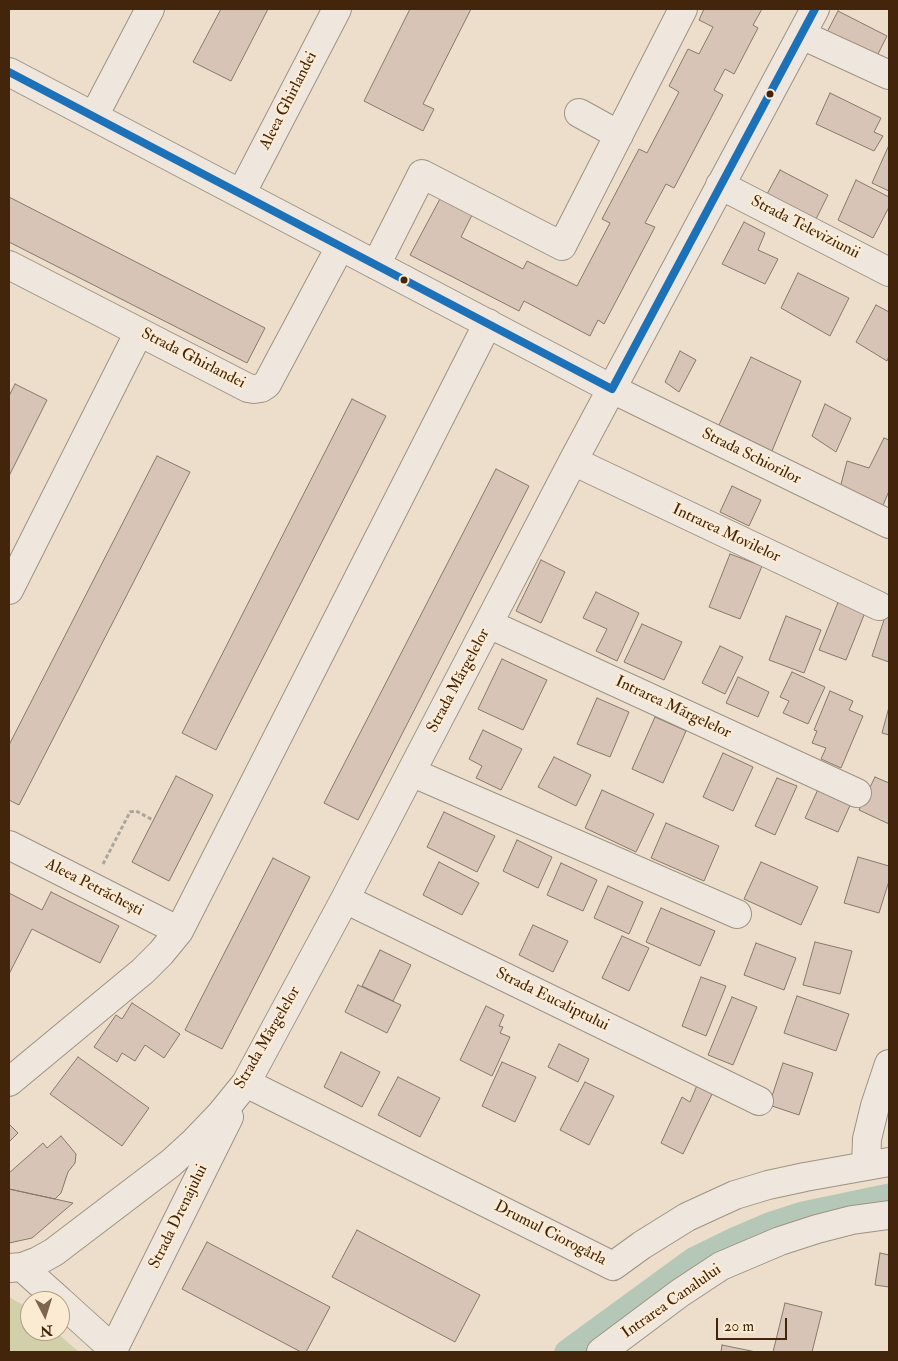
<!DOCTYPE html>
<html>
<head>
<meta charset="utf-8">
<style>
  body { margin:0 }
  #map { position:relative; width:898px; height:1361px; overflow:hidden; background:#ecdeca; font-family:"IM FELL Double Pica",serif }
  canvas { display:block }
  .frame { position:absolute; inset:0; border:10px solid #43250b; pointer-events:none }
  .north { position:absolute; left:20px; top:1291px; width:50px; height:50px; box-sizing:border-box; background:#fcebd3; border:1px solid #b29c83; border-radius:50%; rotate:175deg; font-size:14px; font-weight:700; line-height:20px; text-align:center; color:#43250b }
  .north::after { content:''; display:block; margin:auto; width:18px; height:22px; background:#7e664e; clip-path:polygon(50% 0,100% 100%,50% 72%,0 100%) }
  .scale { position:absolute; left:716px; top:1318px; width:71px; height:22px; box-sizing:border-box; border:2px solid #43250b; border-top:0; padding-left:6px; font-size:15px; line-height:18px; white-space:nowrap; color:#43250b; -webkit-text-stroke:4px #fcebd3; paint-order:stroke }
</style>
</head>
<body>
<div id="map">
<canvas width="898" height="1361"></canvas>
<div class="frame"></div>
<div class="north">N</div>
<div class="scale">20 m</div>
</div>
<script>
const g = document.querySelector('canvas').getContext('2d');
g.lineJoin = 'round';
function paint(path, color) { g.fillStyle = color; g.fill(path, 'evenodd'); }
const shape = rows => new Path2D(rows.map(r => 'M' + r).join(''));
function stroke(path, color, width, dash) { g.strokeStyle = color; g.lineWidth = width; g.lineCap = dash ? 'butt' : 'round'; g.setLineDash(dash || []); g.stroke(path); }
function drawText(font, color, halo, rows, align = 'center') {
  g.font = font + ' "IM FELL Double Pica",serif'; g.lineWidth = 4.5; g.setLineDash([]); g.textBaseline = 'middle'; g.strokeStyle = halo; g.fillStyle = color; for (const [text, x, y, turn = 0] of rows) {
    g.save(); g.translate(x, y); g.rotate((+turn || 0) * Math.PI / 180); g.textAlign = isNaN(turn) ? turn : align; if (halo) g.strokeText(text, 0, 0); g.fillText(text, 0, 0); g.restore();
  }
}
paint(shape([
  [9,1297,30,1309,30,1331,55,1331,79,1352,9,1352]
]), '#d2cfab');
stroke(shape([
  [567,1352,693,1260,734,1240,769,1225,803,1214,889,1196]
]), '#b5c7b6', 25);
const building = shape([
  [221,9,268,9,231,81,193,62,221,9],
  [410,9,471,9,423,104,434,109,423,131,364,101,410,9],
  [704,9,762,9,753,25,758,28,734,74,725,69,714,90,723,95,674,188,666,184,645,223,655,227,604,324,598,320,590,336,524,301,519,311,410,255,441,197,473,213,461,237,523,269,527,261,577,286,610,223,602,219,639,149,647,153,679,92,669,86,688,49,699,54,713,27,699,20,704,9],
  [838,11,887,36,875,60,825,36,838,11],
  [830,93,881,118,874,132,883,136,874,151,816,124,830,93],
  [889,145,889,191,872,183,889,145],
  [780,170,828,195,816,219,767,194,780,170],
  [856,180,889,197,889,207,873,238,838,220,856,180],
  [9,197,265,328,247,363,9,242,9,197],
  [744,222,765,233,758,250,778,259,765,284,722,264,744,222],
  [798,273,849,298,830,336,781,308,798,273],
  [876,305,889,312,889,356,887,361,856,342,876,305],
  [680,351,696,360,679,392,665,382,680,351],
  [751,357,801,381,772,451,719,425,751,357],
  [15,384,47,400,9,476,9,396,15,384],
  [352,399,386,416,216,750,182,733,352,399],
  [825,404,851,418,836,452,812,436,825,404],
  [884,438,889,440,889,491,881,510,839,492,847,461,869,468,884,438],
  [157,456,190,472,19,805,9,800,9,745,157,456],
  [496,469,529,486,358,820,324,803,496,469],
  [732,486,761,500,749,526,720,512,732,486],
  [730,554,762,566,740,619,709,607,730,554],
  [541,560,565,572,541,623,516,611,541,560],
  [596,592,639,613,617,661,596,651,607,629,583,618,596,592],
  [839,600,866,610,846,660,819,650,839,600],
  [886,614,889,615,889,662,872,656,886,614],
  [786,616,821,630,804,673,769,660,786,616],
  [642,624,682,642,664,680,624,662,642,624],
  [720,646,743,657,725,694,702,683,720,646],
  [502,659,547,680,523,730,478,709,502,659],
  [792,672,825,687,808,724,783,713,789,701,780,697,792,672],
  [738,677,769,692,758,717,726,703,738,677],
  [830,691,853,701,849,710,863,716,841,768,821,759,826,748,812,743,817,731,814,730,830,691],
  [597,698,629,712,610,757,577,744,597,698],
  [889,707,889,735,882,733,889,707],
  [655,717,686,731,663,783,632,769,655,717],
  [483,730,522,749,501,790,476,778,482,766,469,759,483,730],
  [723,753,753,767,733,811,703,797,723,753],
  [554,757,591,775,576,806,538,787,554,757],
  [176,776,213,795,169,881,132,862,176,776],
  [875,777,889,783,889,824,859,810,875,777],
  [777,778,797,786,775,835,755,826,777,778],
  [819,787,852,801,838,832,805,818,819,787],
  [602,790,654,814,636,852,585,828,602,790],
  [444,812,495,836,477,872,427,847,444,812],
  [666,823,719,846,704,881,651,858,666,823],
  [517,840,552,857,538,888,503,871,517,840],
  [858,857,889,866,889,881,879,913,844,903,858,857],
  [273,858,310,877,222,1049,185,1030,273,858],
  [439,862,479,883,462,915,423,895,439,862],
  [761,862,818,887,801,925,744,899,761,862],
  [561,863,597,880,583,911,547,895,561,863],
  [608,886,643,902,629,934,594,918,608,886],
  [51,892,119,926,100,963,32,929,9,974,9,893,42,910,51,892],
  [661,908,715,931,700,966,646,942,661,908],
  [533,925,568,941,553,972,519,955,533,925],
  [622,936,649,948,629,991,602,978,622,936],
  [815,942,852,951,840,994,803,985,815,942],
  [756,943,796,958,784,990,744,975,756,943],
  [380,950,411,965,393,1001,362,986,380,950],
  [701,977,726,986,706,1036,682,1026,701,977],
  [358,985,401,1005,387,1033,345,1012,358,985],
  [797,996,849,1014,836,1051,784,1033,797,996],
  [732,997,757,1007,733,1065,708,1055,732,997],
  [132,1003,180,1034,164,1058,145,1045,135,1061,122,1053,117,1062,94,1047,116,1015,122,1019,132,1003],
  [486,1006,504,1015,499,1026,503,1027,500,1033,510,1037,492,1076,460,1060,486,1006],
  [559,1044,589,1059,578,1082,548,1067,559,1044],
  [341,1052,380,1072,362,1107,324,1087,341,1052],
  [78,1057,149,1108,122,1146,50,1094,78,1057],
  [502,1062,536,1077,515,1122,482,1106,502,1062],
  [783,1063,813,1073,799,1115,769,1105,783,1063],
  [398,1077,440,1098,420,1137,378,1115,398,1077],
  [585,1082,614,1096,589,1145,560,1130,585,1082],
  [698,1083,714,1090,683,1154,661,1143,682,1097,690,1102,698,1083],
  [9,1124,18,1133,9,1142,9,1124],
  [61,1136,76,1154,75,1163,68,1172,61,1193,55,1199,9,1189,9,1173,43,1143,47,1148,61,1136],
  [9,1189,55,1199,73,1203,32,1238,9,1243,9,1189],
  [357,1230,480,1295,455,1342,332,1277,357,1230],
  [207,1242,330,1307,306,1352,301,1352,182,1289,207,1242],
  [880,1253,889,1255,889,1287,875,1285,880,1253],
  [785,1303,822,1312,812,1352,773,1352,785,1303],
  [722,1345,756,1352,721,1352,722,1345]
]);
paint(building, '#d8c4b6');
stroke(building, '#85796b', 1);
const minor = shape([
  [802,35,889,75],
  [9,72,612,389,889,524],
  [579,113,619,135],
  [94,116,150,9],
  [720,185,889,272],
  [241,194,337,9],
  [9,265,248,388,254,389,261,388,267,384,340,247],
  [376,265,422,174,562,246,683,9],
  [573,461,879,606],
  [9,590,139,332],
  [489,624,857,793],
  [411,772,737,914],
  [9,845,179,931],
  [345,899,759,1101],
  [9,1082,143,971,161,953,179,931,488,323],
  [246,1083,613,1266,642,1245,687,1217,735,1195,768,1185,805,1177,889,1162],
  [866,1165,867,1139,875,1106,889,1064],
  [22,1267,60,1301],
  [9,1268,22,1267,38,1261,54,1252,171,1163,195,1141,220,1115,246,1083,345,899,573,461,815,9],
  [60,1301,113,1349],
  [112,1352,229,1117],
  [601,1352,680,1293,721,1266,780,1241,817,1229,852,1220,889,1215]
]);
stroke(minor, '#9e9284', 30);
stroke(shape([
  [103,864,130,812,136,811,153,820]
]), '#aea59a', 3, [4, 2.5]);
stroke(minor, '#efe7dd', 28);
stroke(shape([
  [9,72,612,389,815,9]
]), '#1d71b8', 8);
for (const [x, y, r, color] of [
  [770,94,4.5,"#43250b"],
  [404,280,4.5,"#43250b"]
]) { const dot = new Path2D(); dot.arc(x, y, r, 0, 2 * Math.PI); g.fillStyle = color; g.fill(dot); stroke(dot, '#fcebd3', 2); }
drawText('16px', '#43250b', '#fcebd3', [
  ["Aleea Ghirlandei",289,101,-63],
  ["Strada Televiziunii",805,228,27],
  ["Strada Ghirlandei",193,359,27],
  ["Strada Schiorilor",751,457,26],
  ["Intrarea Movilelor",726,534,25],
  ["Strada Mărgelelor",459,681,-62],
  ["Intrarea Mărgelelor",673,708,25],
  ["Aleea Petrăchești",94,888,27],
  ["Strada Eucaliptului",552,1000,26],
  ["Strada Mărgelelor",268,1038,-60],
  ["Strada Drenajului",179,1217,-64],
  ["Drumul Ciorogârla",550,1234,27],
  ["Intrarea Canalului",672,1302,-35]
]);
</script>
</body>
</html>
